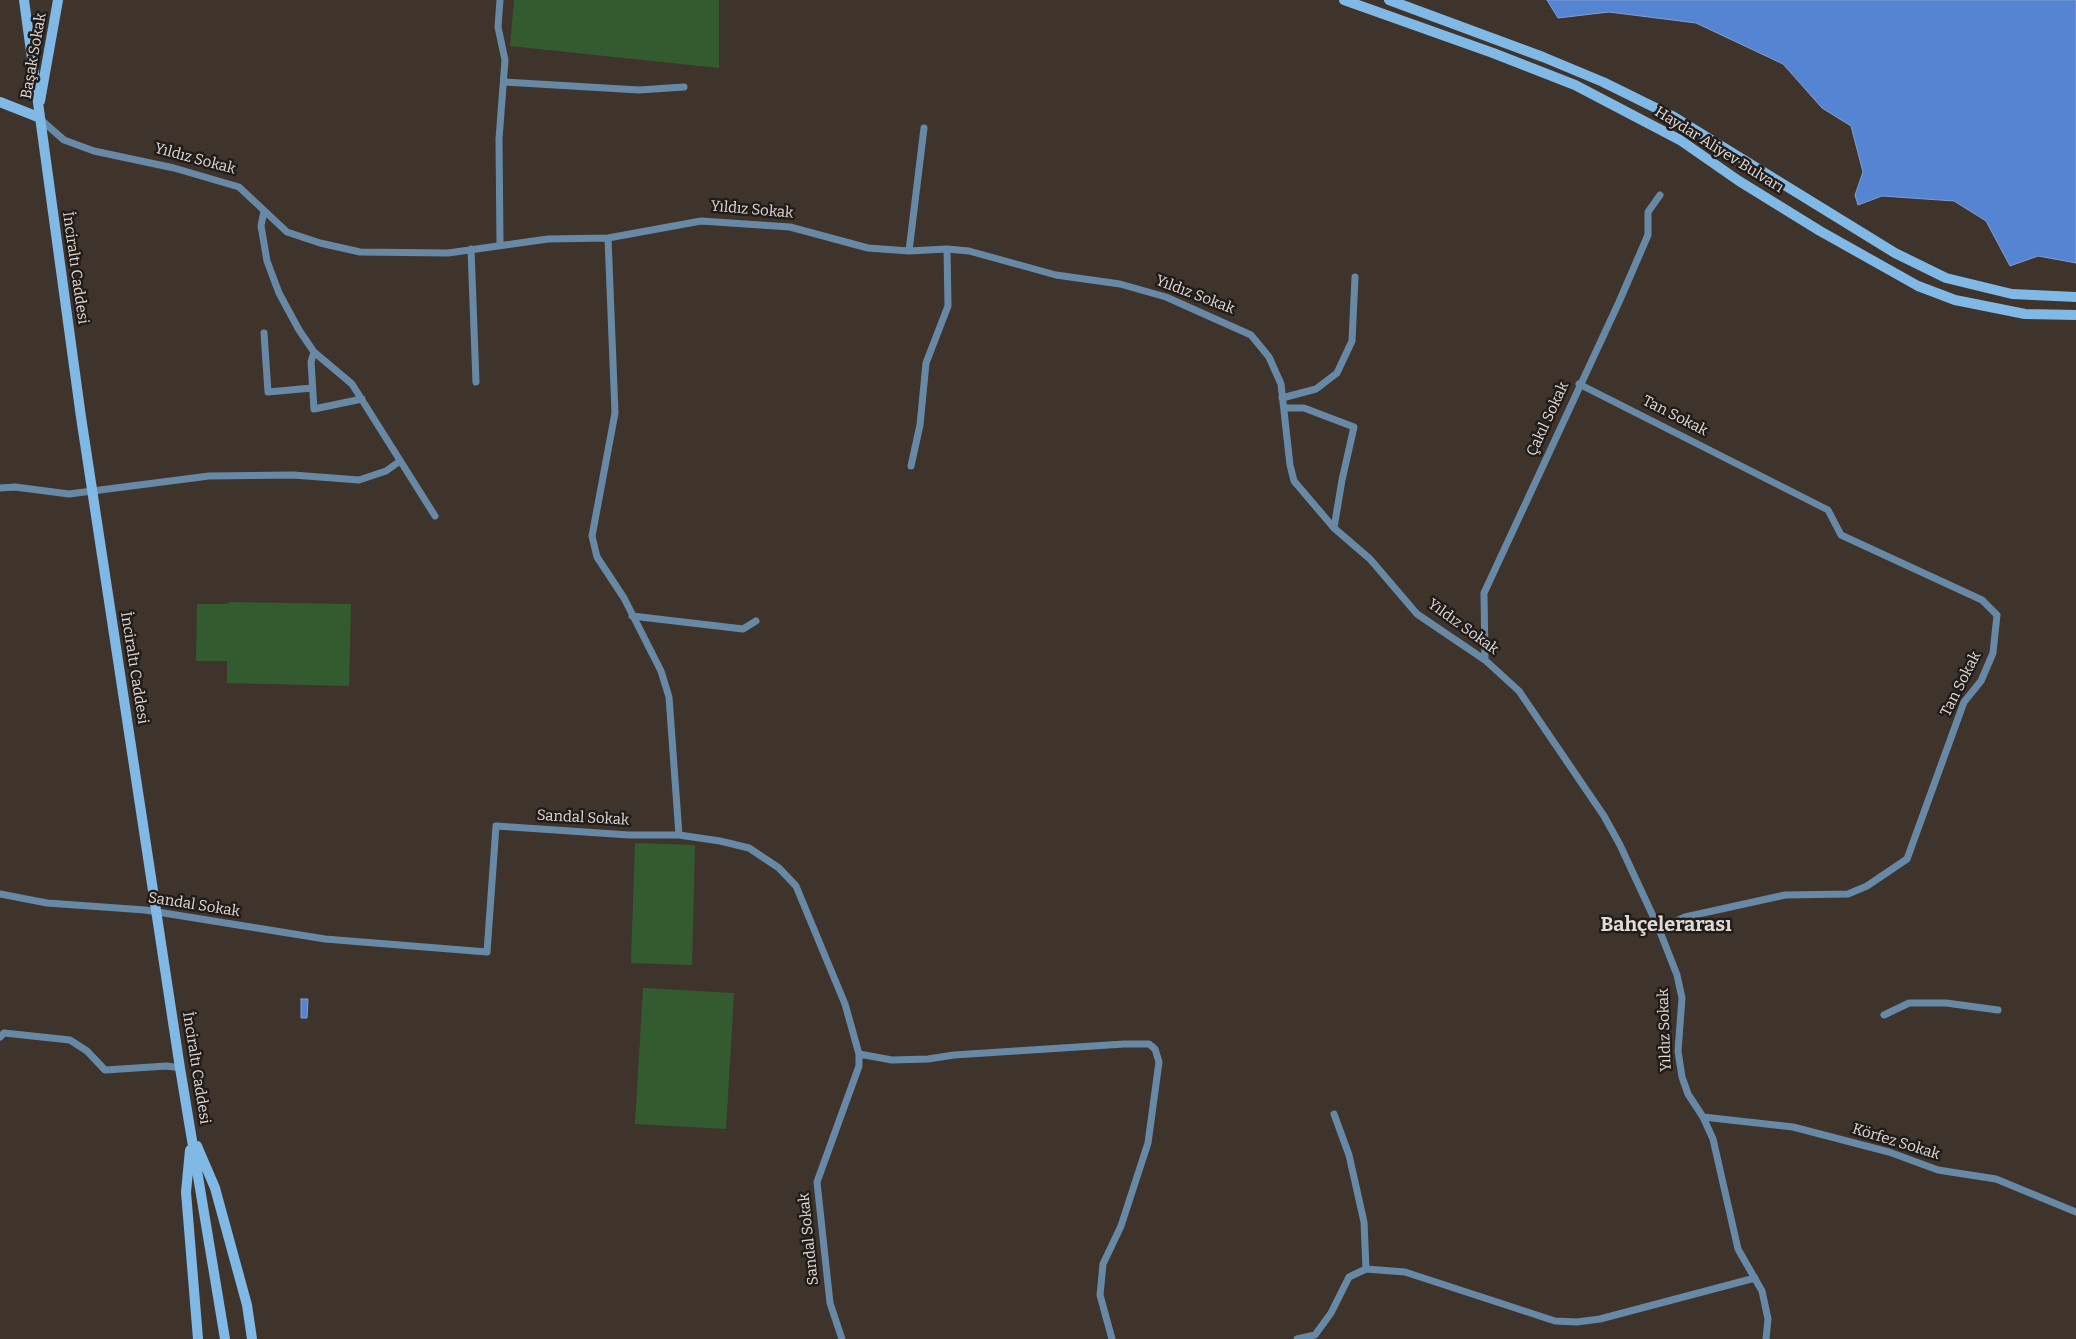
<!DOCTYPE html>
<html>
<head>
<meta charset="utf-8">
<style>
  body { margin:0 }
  canvas { display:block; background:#3e342c }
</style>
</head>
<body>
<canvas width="2076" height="1339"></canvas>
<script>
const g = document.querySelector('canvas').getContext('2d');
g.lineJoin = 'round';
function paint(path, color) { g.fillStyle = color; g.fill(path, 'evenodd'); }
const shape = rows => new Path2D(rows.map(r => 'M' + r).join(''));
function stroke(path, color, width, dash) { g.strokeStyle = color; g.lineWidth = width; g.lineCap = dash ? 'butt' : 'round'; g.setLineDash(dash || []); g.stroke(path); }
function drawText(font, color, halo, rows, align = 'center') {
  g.font = font + ' Bitter,serif'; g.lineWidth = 5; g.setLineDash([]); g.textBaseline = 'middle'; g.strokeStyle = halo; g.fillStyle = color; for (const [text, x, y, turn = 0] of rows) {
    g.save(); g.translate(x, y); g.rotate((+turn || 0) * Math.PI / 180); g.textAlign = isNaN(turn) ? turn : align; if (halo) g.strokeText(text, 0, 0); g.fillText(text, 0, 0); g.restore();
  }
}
paint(shape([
  [514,0,719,0,719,68,510,46],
  [229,602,351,604,349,686,227,683,227,661,196,661,197,604,228,604],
  [635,843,695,845,692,965,631,963],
  [643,988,734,993,726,1129,635,1124]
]), '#335b2f');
const water = shape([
  [1547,0,2076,0,2076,263,2038,256,2010,266,1986,221,1954,201,1882,196,1858,205,1855,195,1863,172,1851,126,1822,108,1783,64,1696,23,1609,12,1558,18,1547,0],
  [301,999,308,999,307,1018,301,1018,301,999]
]);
paint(water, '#5584d2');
stroke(water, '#7f9ed3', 1);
stroke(shape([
  [500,0,498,27,505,60,499,139,500,244],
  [504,82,639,90,684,87],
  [40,119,64,140,94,151,174,168,239,187,287,232,320,243,360,252,448,253,548,239,608,238,701,221,790,227,868,248,909,251,947,249,969,251,1056,275,1120,284,1166,297,1251,335,1269,357,1281,384,1290,465,1294,481,1334,528,1370,559,1417,614,1485,660,1519,691,1604,816,1620,845,1659,929,1677,975,1682,998,1678,1051,1682,1077,1688,1094,1703,1117,1713,1139,1738,1249,1762,1291,1768,1319,1766,1339],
  [264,211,261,226,267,261,279,293,299,330,314,352,352,384,435,516],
  [608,238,615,413,592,536,597,557,624,598,661,671,669,697,679,835],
  [471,249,476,382],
  [909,251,924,128],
  [264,333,268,392,312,388],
  [314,352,311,362,314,409,362,399],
  [1579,384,1828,510,1841,535,1982,600,1997,615,1993,653,1981,681,1964,702,1907,859,1867,886,1848,894,1785,895,1685,917,1659,929],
  [1282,398,1316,389,1337,373,1352,341,1355,277],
  [1284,408,1304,408,1354,427,1342,480,1334,528],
  [911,466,920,425,926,363,948,306,947,249],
  [0,488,15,487,69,494,209,476,293,475,359,480,386,471,400,461],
  [632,616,743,629,756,621],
  [1485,660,1484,593,1619,302,1648,235,1648,212,1660,195],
  [0,894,47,903,145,910,325,939,487,952,496,826,629,835,679,835,720,841,749,848,779,868,796,886,845,1004,859,1054,859,1066,817,1182,830,1303,842,1339],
  [1884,1015,1909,1003,1946,1003,1998,1010],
  [0,1037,4,1033,70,1040,87,1051,105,1070,167,1066,180,1068],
  [859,1054,892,1060,928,1059,954,1055,1124,1044,1149,1044,1155,1049,1159,1062,1148,1143,1121,1226,1103,1264,1100,1295,1112,1339],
  [1334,1114,1349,1155,1364,1222,1366,1269],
  [1703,1117,1793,1127,1889,1152,1938,1170,1996,1179,2076,1212],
  [1297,1339,1315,1335,1331,1313,1349,1277,1366,1269,1405,1272,1555,1321,1577,1322,1600,1319,1755,1278]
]), '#6789a6', 7);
stroke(shape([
  [24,0,81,417,180,1068,225,1339],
  [1344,0,1493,53,1575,85,1680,140,1739,181,1820,231,1918,286,1955,300,2025,314,2076,315],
  [1389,0,1543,57,1603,82,1674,117,1895,253,1946,278,2012,294,2076,297],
  [40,101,58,0],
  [0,102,38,117],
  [197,1146,215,1188,247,1305,252,1339],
  [190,1150,186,1192,198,1339]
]), '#80b8e6', 10);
drawText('15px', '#e1dad5', '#211c19', [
  ["Başak Sokak",34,56,-80],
  ["Haydar Aliyev Bulvarı",1719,150,32],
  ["Yıldız Sokak",195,159,15],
  ["Yıldız Sokak",752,210,5],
  ["İnciraltı Caddesi",75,268,82],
  ["Yıldız Sokak",1195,295,21],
  ["Tan Sokak",1675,416,27],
  ["Çakıl Sokak",1548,419,-65],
  ["Yıldız Sokak",1463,627,36],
  ["İnciraltı Caddesi",134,668,81],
  ["Tan Sokak",1961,684,-63],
  ["Sandal Sokak",583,818,3],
  ["Sandal Sokak",194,905,9],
  ["Yıldız Sokak",1665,1030,-92],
  ["İnciraltı Caddesi",196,1068,81],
  ["Körfez Sokak",1896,1142,17],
  ["Sandal Sokak",809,1239,-96]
]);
drawText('bold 20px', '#e1dad5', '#211c19', [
  ["Bahçelerarası",1666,925]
]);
</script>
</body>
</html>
